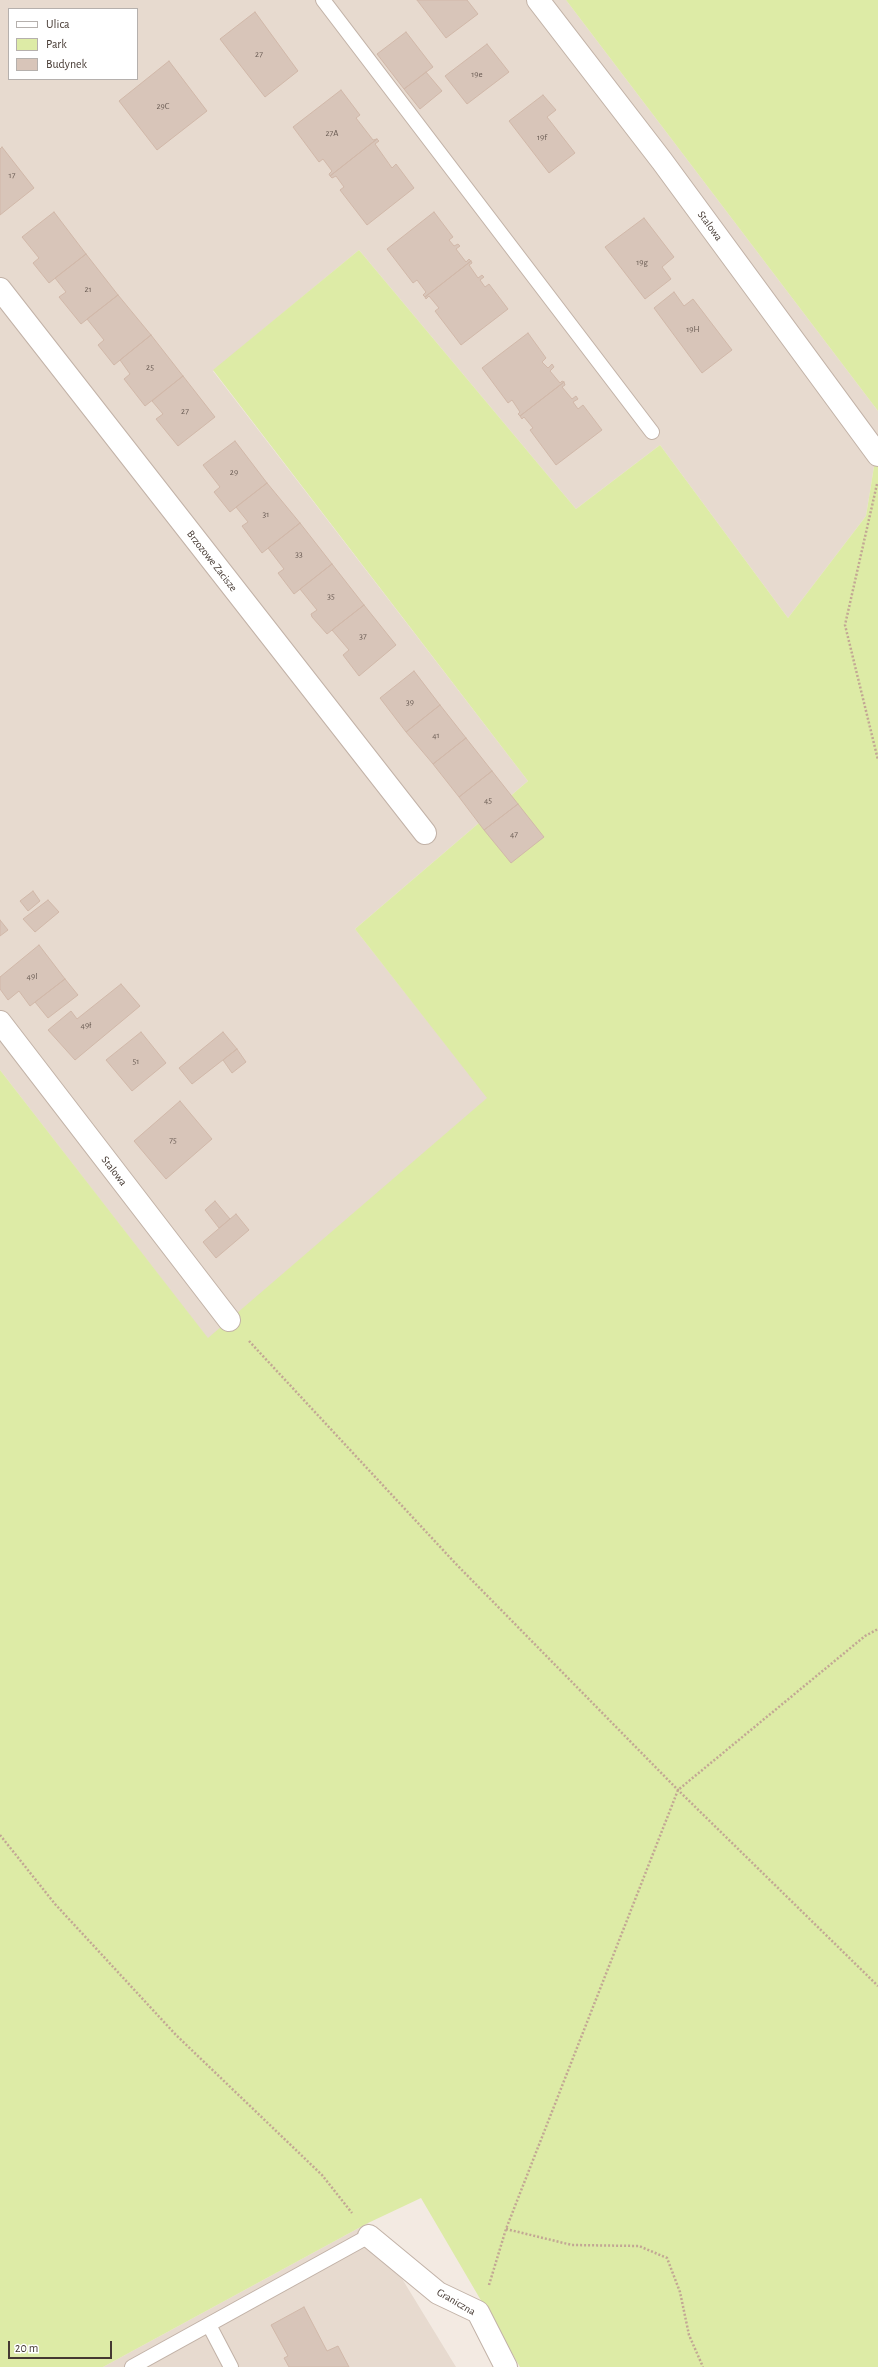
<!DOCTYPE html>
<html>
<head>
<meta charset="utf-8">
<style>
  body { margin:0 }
  #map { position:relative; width:878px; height:2367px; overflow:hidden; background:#f3eae2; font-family:"Alegreya Sans",sans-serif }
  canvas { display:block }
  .legend { position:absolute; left:8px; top:8px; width:130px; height:72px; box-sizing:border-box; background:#fff; border:1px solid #b5b0ad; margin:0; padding:5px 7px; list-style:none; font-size:12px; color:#453932 }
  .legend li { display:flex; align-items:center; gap:8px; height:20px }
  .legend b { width:20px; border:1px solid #b5b0ad }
  .scale { position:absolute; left:8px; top:2341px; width:104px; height:18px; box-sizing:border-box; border:2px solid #453932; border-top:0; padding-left:5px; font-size:12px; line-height:14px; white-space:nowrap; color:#453932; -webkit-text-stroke:3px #fff; paint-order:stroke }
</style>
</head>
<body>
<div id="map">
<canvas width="878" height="2367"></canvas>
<ul class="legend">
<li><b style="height:5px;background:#fff"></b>Ulica</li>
<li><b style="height:11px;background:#ddeba6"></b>Park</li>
<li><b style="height:11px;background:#d8c5b9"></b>Budynek</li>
</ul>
<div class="scale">20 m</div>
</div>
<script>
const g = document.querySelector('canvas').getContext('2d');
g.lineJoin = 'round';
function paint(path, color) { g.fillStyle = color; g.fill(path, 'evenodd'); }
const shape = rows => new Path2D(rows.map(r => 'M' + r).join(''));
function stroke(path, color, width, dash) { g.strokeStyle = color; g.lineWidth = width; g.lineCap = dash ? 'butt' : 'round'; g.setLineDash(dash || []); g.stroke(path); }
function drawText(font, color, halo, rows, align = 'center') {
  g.font = font + ' "Alegreya Sans",sans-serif'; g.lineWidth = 4; g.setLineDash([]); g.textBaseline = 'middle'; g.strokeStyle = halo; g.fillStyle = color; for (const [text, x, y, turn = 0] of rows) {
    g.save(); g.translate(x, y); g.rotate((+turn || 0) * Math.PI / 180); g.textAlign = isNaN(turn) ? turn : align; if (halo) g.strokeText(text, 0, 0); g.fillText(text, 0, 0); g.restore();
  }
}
paint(shape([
  [0,0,566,0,878,411,878,442,866,516,788,618,660,445,576,509,359,250,213,371,528,781,355,929,488,1098,208,1339,0,1070],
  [9,9,137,9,137,79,9,79],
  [368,2223,456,2367,103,2367]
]), '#e7dacf');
paint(shape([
  [566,0,878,0,878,411],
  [359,250,576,509,660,445,788,618,866,516,878,442,878,2367,520,2367,421,2198,368,2223,103,2367,0,2367,0,1070,208,1338,487,1098,355,929,528,781,213,370]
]), '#ddeba6');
const building = shape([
  [417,0,467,0,478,14,446,38,417,0],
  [255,12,298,71,265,97,220,39,255,12],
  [406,32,433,67,404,89,377,54,406,32],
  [487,44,509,72,467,104,445,76,487,44],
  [169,61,207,111,157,150,119,101,169,61],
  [426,72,442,91,420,109,404,89,426,72],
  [341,90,360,115,356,118,373,140,377,139,330,176,329,174,332,171,323,159,319,162,293,127,341,90],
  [543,95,556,110,547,117,575,153,549,173,509,121,543,95],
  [377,139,379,141,375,144,392,168,396,164,414,188,367,225,340,190,344,187,336,176,332,178,330,176,377,139],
  [2,147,34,188,0,215,0,149,2,147],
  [54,212,86,254,49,283,33,263,39,258,22,237,54,212],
  [434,212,453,237,449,240,454,246,458,244,460,246,456,249,466,262,469,259,471,261,425,297,423,295,426,292,417,280,413,283,387,249,434,212],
  [644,218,674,257,662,267,671,279,645,299,605,247,644,218],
  [86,254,118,295,81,324,59,297,66,292,55,278,86,254],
  [471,261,472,263,469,265,478,278,482,275,484,277,480,280,485,287,489,284,508,309,461,345,435,311,439,308,429,296,426,299,425,297,471,261],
  [674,292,684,306,693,299,732,350,702,373,654,308,674,292],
  [118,295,151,335,114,365,98,345,104,340,87,319,118,295],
  [528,333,546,358,542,362,548,368,552,364,554,367,550,371,560,383,562,381,564,382,520,416,518,414,520,412,512,400,508,403,482,368,528,333],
  [151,335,183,376,145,406,124,379,130,374,120,360,151,335],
  [183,376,215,417,178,446,156,419,163,414,152,401,183,376],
  [564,382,565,385,562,387,572,399,576,396,578,399,573,402,578,409,583,405,602,430,556,465,530,430,533,428,524,417,522,419,520,416,564,382],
  [235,441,267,483,230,512,214,492,220,487,203,465,235,441],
  [267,483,300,523,262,553,242,526,248,522,236,507,267,483],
  [300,523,332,564,294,594,278,573,284,569,268,548,300,523],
  [332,564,364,605,327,634,312,617,311,614,317,610,300,589,332,564],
  [364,605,396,645,359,676,343,655,349,650,332,630,364,605],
  [414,671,440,705,406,732,380,698,414,671],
  [440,705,466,738,433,764,406,732,440,705],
  [466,738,492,771,459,797,433,764,466,738],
  [492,771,518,804,484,830,459,797,492,771],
  [518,804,544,837,511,863,484,830,518,804],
  [33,891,40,901,28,911,20,901,33,891],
  [48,900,59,912,35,932,23,919,48,900],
  [0,920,8,930,0,936,0,920],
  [39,945,65,979,30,1006,19,991,8,1000,0,989,0,977,39,945],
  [65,979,78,995,48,1018,35,1002,65,979],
  [121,984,140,1006,75,1060,48,1030,71,1011,77,1019,121,984],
  [141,1032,166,1063,132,1091,106,1060,141,1032],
  [223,1032,237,1049,192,1084,179,1068,223,1032],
  [237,1049,246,1062,232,1073,223,1060,237,1049],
  [180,1101,212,1139,166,1179,134,1141,180,1101],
  [215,1201,230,1219,219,1228,205,1210,215,1201],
  [236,1214,249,1230,216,1258,203,1242,236,1214],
  [304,2307,327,2351,338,2346,349,2367,289,2367,284,2358,288,2356,271,2325,304,2307]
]);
paint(building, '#d8c5b9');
stroke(building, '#d1b8a9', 1);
const service = shape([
  [323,0,652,432],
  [209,2325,231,2367],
  [132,2367,369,2236]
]);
const minor = shape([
  [538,0,662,161,878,455],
  [0,289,425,833],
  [0,1022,229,1320],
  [369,2236,438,2293,478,2312,506,2367]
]);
stroke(service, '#c2b2a7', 16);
stroke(minor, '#c2b2a7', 24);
stroke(shape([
  [877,484,845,625,878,760],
  [249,1341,456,1564,678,1790,878,1986],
  [0,1835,55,1904,176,2035,322,2175,352,2213],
  [506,2229,572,2245,639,2246,667,2258,680,2292,689,2335,703,2367],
  [489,2285,506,2229,678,1790,865,1636,878,1629]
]), '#c2a794', 2.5, [2, 2]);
stroke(service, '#fff', 14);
stroke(minor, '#fff', 22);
drawText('9px', '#6a5c54', null, [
  ["27",259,54],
  ["19e",477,74],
  ["29C",163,106],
  ["27A",332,133],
  ["19f",542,137],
  ["17",12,175],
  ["19g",642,262],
  ["21",88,289],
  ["19H",693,329],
  ["25",150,367],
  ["27",185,411],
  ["29",234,472],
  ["31",266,514],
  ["33",299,554],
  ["35",331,596],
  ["37",363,636],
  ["39",410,702],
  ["41",436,735],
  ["45",488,800],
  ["47",514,834],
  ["49l",32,976],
  ["49ł",86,1025],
  ["51",136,1061],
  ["75",173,1140]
]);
drawText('11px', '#453932', '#fff', [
  ["Stalowa",710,226,54],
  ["Brzozowe Zacisze",212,561,52],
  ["Stalowa",114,1171,52],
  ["Graniczna",456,2302,30]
]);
</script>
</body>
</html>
